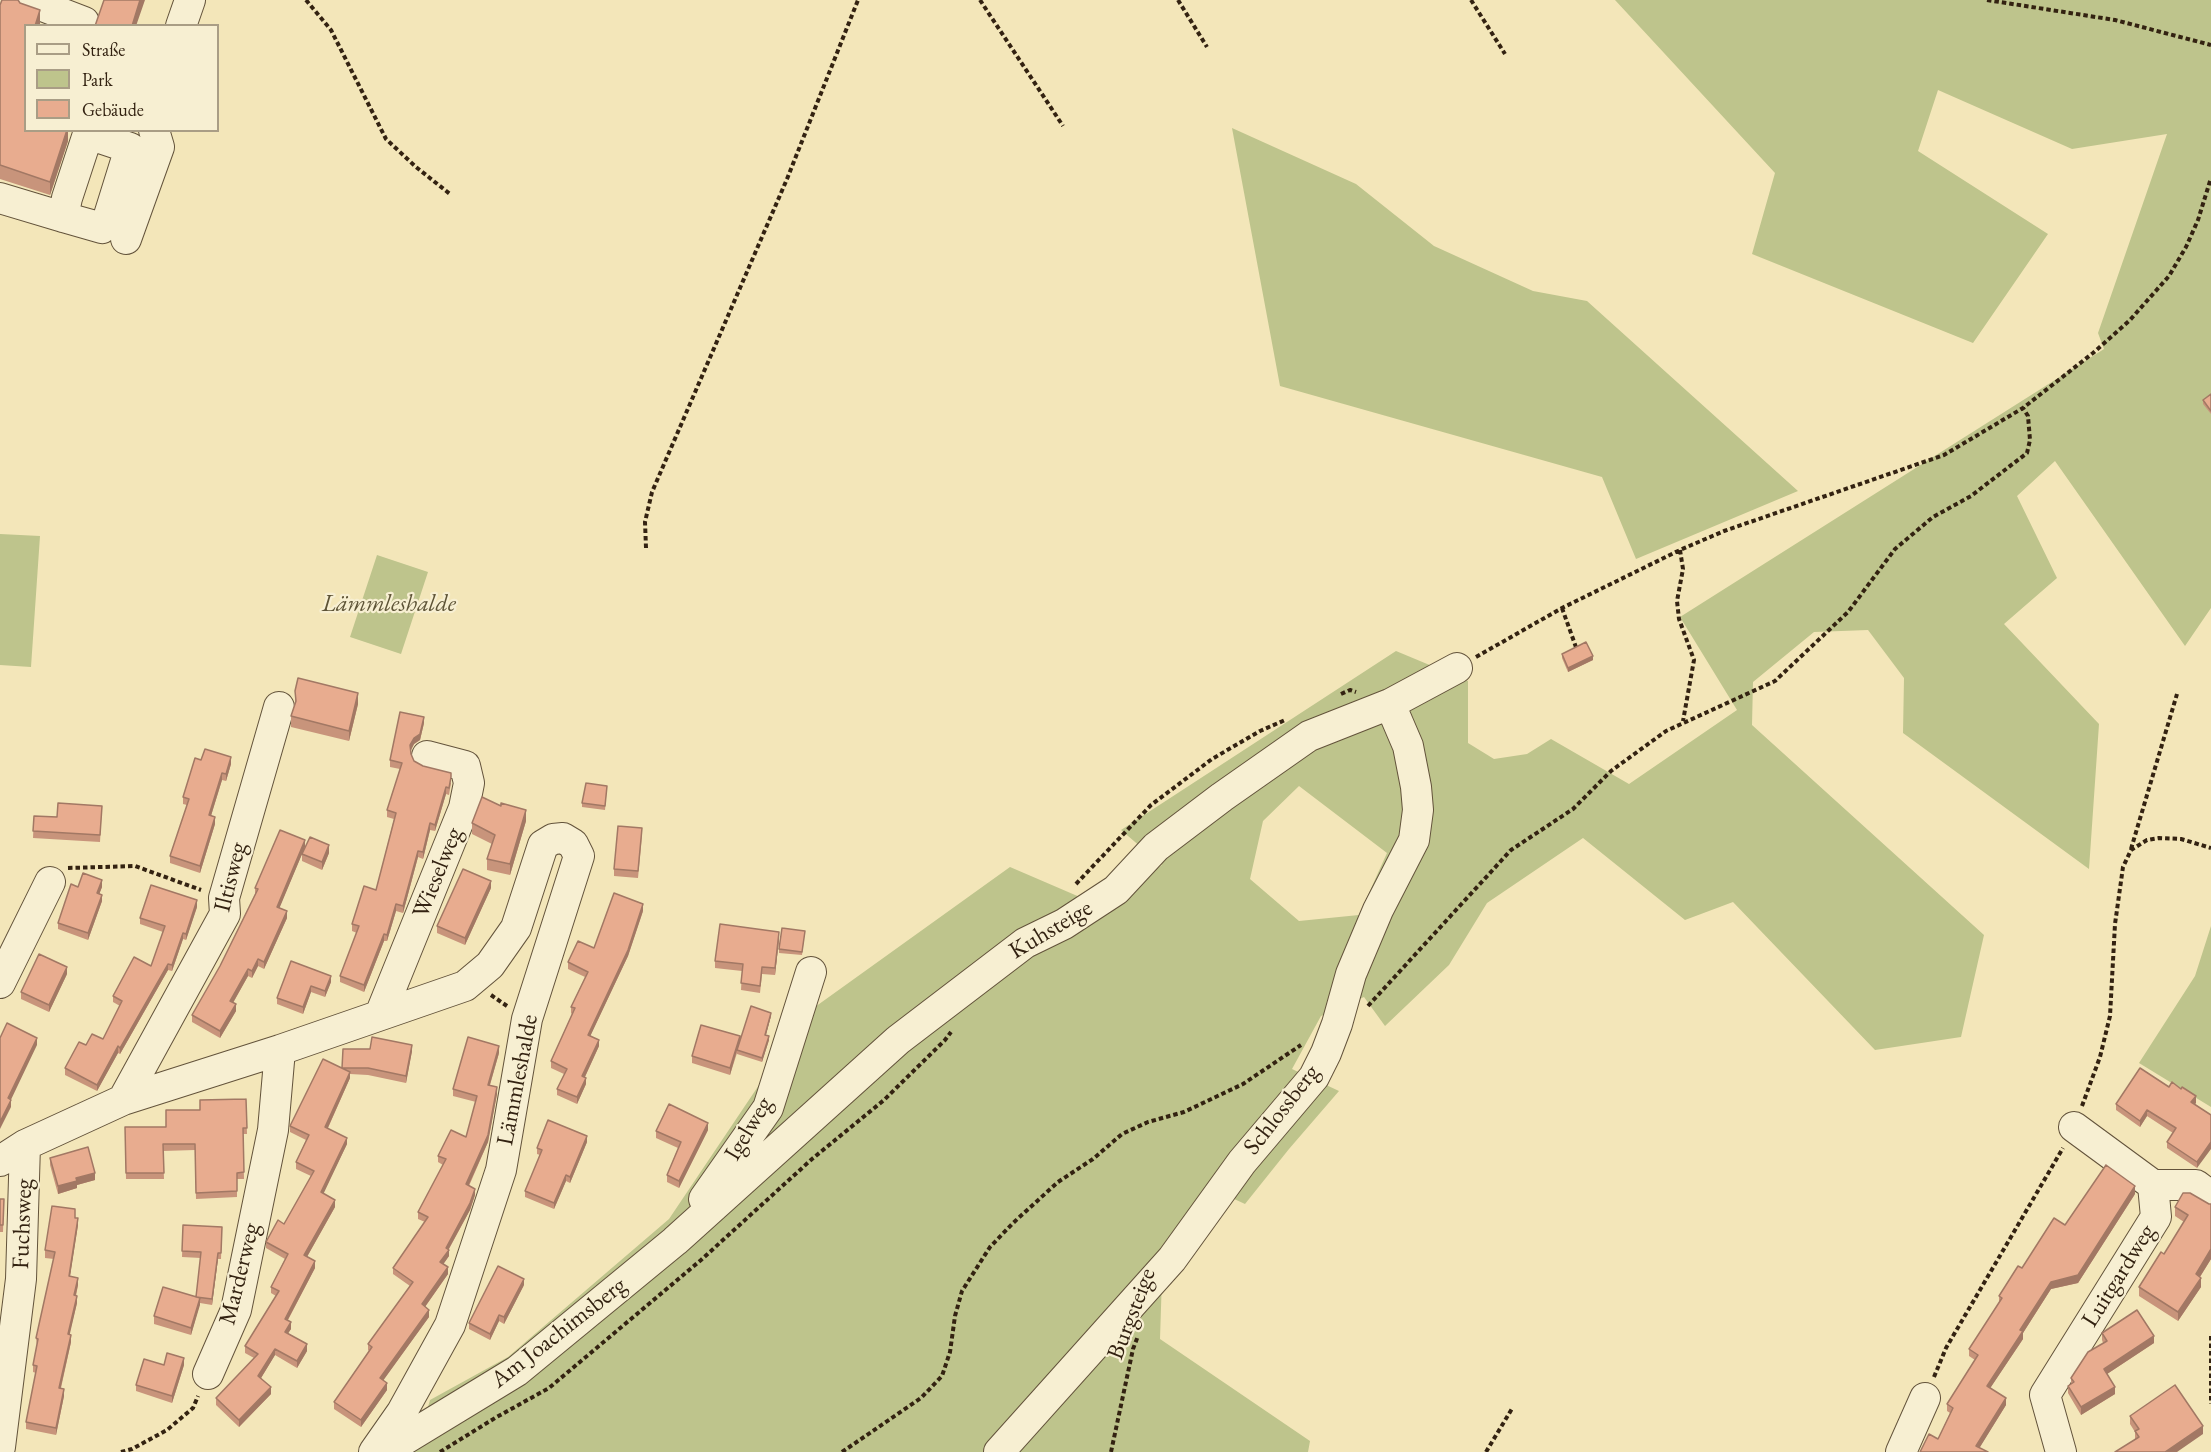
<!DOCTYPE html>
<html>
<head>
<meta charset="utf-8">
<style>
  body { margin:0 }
  #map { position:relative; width:2211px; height:1452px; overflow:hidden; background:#f3e6b9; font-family:"EB Garamond",serif }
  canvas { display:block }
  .legend { position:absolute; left:24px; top:24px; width:195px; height:108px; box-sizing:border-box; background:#f7efd2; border:2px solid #a99d85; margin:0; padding:8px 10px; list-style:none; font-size:18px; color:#321 }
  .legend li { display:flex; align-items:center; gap:12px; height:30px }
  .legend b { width:30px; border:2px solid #a99d85 }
</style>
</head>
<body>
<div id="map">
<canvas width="2211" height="1452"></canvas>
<ul class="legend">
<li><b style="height:8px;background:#f7efd2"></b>Straße</li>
<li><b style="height:16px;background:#bec48c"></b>Park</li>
<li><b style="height:16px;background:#e8ac8f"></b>Gebäude</li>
</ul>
</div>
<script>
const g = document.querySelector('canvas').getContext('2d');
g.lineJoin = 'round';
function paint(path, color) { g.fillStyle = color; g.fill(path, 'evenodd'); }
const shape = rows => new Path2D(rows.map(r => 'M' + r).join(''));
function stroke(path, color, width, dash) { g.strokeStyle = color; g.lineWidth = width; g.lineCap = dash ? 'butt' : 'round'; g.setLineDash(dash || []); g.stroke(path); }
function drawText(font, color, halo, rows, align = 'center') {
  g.font = font + ' "EB Garamond",serif'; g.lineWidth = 4.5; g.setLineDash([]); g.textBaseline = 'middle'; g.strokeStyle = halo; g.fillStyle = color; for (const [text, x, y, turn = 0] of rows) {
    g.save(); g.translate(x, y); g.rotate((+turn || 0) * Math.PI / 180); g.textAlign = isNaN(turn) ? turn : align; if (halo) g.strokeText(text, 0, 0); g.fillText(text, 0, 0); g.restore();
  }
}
paint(shape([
  [1615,0,2211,0,2211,608,2185,646,2055,461,2017,496,2057,578,2004,624,2099,724,2089,869,1903,733,1904,678,1868,630,1814,632,1753,682,1752,725,1984,935,1961,1037,1875,1050,1733,902,1685,920,1583,838,1487,903,1449,965,1385,1026,1364,997,1321,1016,1292,1069,1339,1091,1289,1149,1245,1204,1206,1186,1163,1245,1160,1339,1310,1441,1308,1452,415,1452,430,1400,508,1357,669,1219,808,1012,1010,867,1103,907,1162,865,1121,830,1396,651,1468,681,1468,743,1494,759,1527,754,1551,739,1629,784,1737,710,1680,617,2104,349,2098,333,2167,134,2072,149,1938,90,1918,151,2048,234,1973,343,1752,254,1775,173],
  [1299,786,1387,853,1359,915,1299,921,1250,879,1263,821],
  [1232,128,1356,184,1434,246,1533,291,1587,301,1798,491,1636,559,1602,477,1280,386],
  [0,534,40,536,31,667,0,665],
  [377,555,428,572,401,654,350,637],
  [2211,926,2211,1107,2139,1063,2195,976]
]), '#bec48c');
const minor = shape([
  [27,0,84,22],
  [181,26,190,0],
  [0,198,63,217,102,228,107,222,130,148,88,134,67,198,63,217],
  [126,239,159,147,154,130],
  [0,983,50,882],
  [380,1015,464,808,469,783,465,766,427,756],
  [123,1100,225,914,224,898,279,707],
  [0,1161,25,1145,123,1100,280,1050,465,986,490,965,516,928,543,845,553,839,563,838,573,844,579,856,527,1019,501,1170,450,1325,402,1412,374,1452],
  [2153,1185,2196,1185,2211,1196],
  [704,1199,768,1108,811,972],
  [208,1374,236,1310,273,1130,280,1050],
  [0,1447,21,1279,25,1145],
  [377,1451,402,1441,517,1371,675,1241,898,1040,1025,943,1064,924,1116,890,1156,847,1222,797,1309,736,1390,704,1457,668],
  [999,1452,1172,1259,1242,1162,1314,1077,1326,1053,1337,1024,1351,974,1378,910,1414,840,1418,810,1416,787,1408,746,1390,704],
  [1901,1452,1925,1398],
  [2061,1452,2045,1395,2156,1217,2153,1185,2074,1127]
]);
stroke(minor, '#63533b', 32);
stroke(shape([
  [306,0,331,30,386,139,416,167,450,194],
  [980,0,1063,126],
  [1178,0,1207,47],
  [1471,0,1505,54],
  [1987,0,2115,20,2211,45],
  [646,548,645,522,652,492,787,179,858,0],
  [1680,550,1683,569,1677,601,1679,619,1694,660,1683,721],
  [1562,608,1577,650],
  [1476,657,1562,608,1680,550,1724,531,1944,455,2023,408,2093,353,2130,320,2169,276,2186,247,2198,220,2211,178],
  [1341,694,1350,690,1356,692],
  [2131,849,2177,694],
  [68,868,135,866,201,890],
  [1076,884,1151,805,1212,759,1260,731,1285,720],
  [491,995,507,1006],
  [1368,1006,1511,850,1573,809,1611,771,1666,731,1775,681,1848,612,1895,549,1933,517,1971,496,2027,453,2030,440,2028,416,2023,408],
  [2082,1106,2100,1057,2110,1016,2115,924,2123,867,2131,850,2147,840,2159,838,2181,839,2211,848],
  [2211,1336,2211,1404],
  [1934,1377,1946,1348,2063,1148],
  [121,1452,132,1449,167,1430,193,1408,198,1396],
  [440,1452,495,1418,549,1388,701,1260,812,1159,884,1100,945,1040,951,1032],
  [842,1452,921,1398,942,1376,950,1352,955,1316,962,1291,990,1247,1013,1223,1058,1182,1093,1159,1122,1134,1148,1122,1184,1112,1243,1084,1301,1045],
  [1111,1452,1133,1349,1138,1336],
  [1486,1452,1513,1407]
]), '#321', 4, [4.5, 3]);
stroke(minor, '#f7efd2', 30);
paint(shape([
  [0,5,40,24,40,26,26,26,26,130,68,130,68,141,50,195,0,179],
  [2211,394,2211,414,2203,404,2203,400],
  [1562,654,1593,660,1568,672,1562,658],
  [295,691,358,704,349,741,291,727,291,716,295,703],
  [424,723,420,740,414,744,410,752,411,754,414,761,451,783,449,795,446,794,435,831,430,830,423,859,418,857,403,913,396,911,387,941,384,941,364,992,340,982,340,976,357,933,352,931,352,924,376,890,394,819,387,817,387,810,400,769,390,767,390,760],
  [201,760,231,764,226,781,222,780,211,816,215,824,200,873,170,863,170,856,187,805,183,804,183,797],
  [607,786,605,810,582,807,582,803],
  [102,806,100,842,33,838,34,816,57,817],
  [501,806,526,821,510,875,487,870,487,859,492,844,472,834,472,823],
  [642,835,638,878,614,876,614,869],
  [305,847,279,908,287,918,264,969,258,966,252,978,248,976,233,1003,236,1011,220,1038,192,1022,192,1015,220,966,255,894,255,888],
  [329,853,322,870,302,861,302,854],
  [78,887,102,887,99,894,102,901,88,940,58,929,58,923],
  [491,888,465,945,437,933,437,926],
  [197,907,186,940,183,939,172,971,168,970,120,1054,118,1053,97,1091,65,1075,65,1068,86,1045,103,1039,120,1006,113,1002,113,996,151,966,163,932,140,924,140,918],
  [643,911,628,956,590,1036,599,1046,585,1077,586,1084,577,1104,557,1095,557,1089,564,1074,551,1068,551,1061,572,1014,571,1013,571,1007,585,977,568,969,568,962,594,948],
  [805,931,802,955,779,953,779,949],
  [779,939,775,975,762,974,760,993,741,990,742,971,715,968,715,961],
  [291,961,331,982,325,997,311,992,303,1014,277,1004,277,998],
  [67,974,49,1012,21,999,21,992],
  [771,1016,766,1035,769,1040,762,1062,737,1054,737,1053,730,1075,692,1063,692,1056,740,1041],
  [412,1051,406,1083,368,1075,350,1074,350,1078,328,1128,347,1144,323,1193,335,1207,307,1257,315,1268,288,1320,291,1329,288,1333,307,1351,297,1368,275,1355,261,1378,271,1394,239,1427,216,1405,216,1398,254,1358,245,1353,245,1346,276,1296,271,1293,271,1287,285,1259,266,1248,266,1242,284,1224,311,1176,296,1169,296,1162,306,1140,290,1132,290,1126,342,1068],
  [499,1053,490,1085,497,1094,488,1142,469,1186,475,1195,470,1210,449,1249,449,1256,443,1264,448,1274,425,1307,429,1317,383,1380,387,1390,361,1427,334,1409,334,1402,369,1351,368,1350,368,1344,410,1286,393,1274,393,1268,425,1222,418,1219,418,1212,443,1165,438,1162,438,1156,466,1137,476,1102,453,1096,453,1089],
  [2169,1087,2181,1089,2196,1103,2194,1104,2211,1115,2197,1168,2167,1148,2167,1142,2173,1133,2147,1116,2140,1127,2116,1110,2116,1104],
  [246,1099,247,1134,243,1134,244,1179,237,1179,237,1197,196,1199,195,1150,163,1151,164,1179,126,1179,125,1127,166,1127,200,1110],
  [708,1130,679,1188,667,1182,667,1175,678,1148,656,1138,656,1131],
  [587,1142,570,1183,566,1181,554,1209,525,1197,525,1191,540,1155,537,1154,537,1148],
  [50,1158,95,1180,77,1185,77,1188,58,1194,50,1165],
  [2135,1194,2078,1283,2051,1289,2023,1333,2023,1339,1990,1388,2006,1405,1979,1448,1938,1439,1950,1413,1947,1411,1947,1404,1975,1360,1969,1356,1969,1349,1999,1303,1999,1296,2022,1268],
  [0,1199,4,1199,3,1232,0,1232],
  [2211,1204,2211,1259,2200,1277,2201,1287,2178,1321,2139,1296,2139,1287,2164,1254,2184,1222,2175,1216,2175,1207],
  [75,1218,78,1225,70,1276,78,1285,76,1296,77,1303,69,1335,71,1342,61,1388,64,1396,56,1435,26,1429,26,1422,36,1373,33,1372,33,1365,37,1345,36,1338,54,1259,45,1258,45,1250],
  [183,1225,222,1227,221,1259,218,1259,212,1305,200,1303,191,1335,154,1324,154,1316,196,1297,201,1258,182,1257],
  [524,1285,504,1324,499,1321,490,1340,469,1329,469,1323],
  [2102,1333,2154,1343,2107,1374,2115,1394,2081,1415,2068,1393,2068,1386,2071,1384,2071,1378,2103,1343,2102,1340],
  [164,1365,184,1365,172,1403,136,1391,136,1385],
  [2130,1416,2203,1434,2135,1439,2135,1432,2130,1424]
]), '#c8947b');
paint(shape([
  [140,0,145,0,136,26,132,26],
  [40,10,40,26,35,26],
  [67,130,68,130,68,141,50,195,50,182],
  [1593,656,1593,660,1568,672,1568,668],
  [358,693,358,704,349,741,349,731],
  [424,717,424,723,420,740,414,744,410,752,410,745],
  [231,757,231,764,226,781,226,774],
  [222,773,222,780,209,822,209,815],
  [446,787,446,794,435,831,435,825],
  [526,810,526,821,510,875,510,864],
  [215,817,215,824,200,873,200,866],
  [430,823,430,830,423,859,423,852],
  [305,840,305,847,277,914,277,907],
  [329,845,329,853,322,870,322,862],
  [418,851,418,857,403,913,403,906],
  [102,880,102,887,97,900,97,893],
  [491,881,491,888,465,945,465,938],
  [102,895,102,901,88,940,88,933],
  [197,900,197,907,186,940,186,934],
  [396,904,396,911,387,941,387,935],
  [643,904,643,911,628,956,588,1041,588,1035],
  [287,911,287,918,264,969,264,962],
  [779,932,779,939,775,975,775,968],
  [183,933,183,939,172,971,172,965],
  [384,934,384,941,364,992,364,985],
  [258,959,258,966,252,978,252,971],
  [168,964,168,970,120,1054,120,1048],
  [67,967,67,974,49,1012,49,1005],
  [248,969,248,976,230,1008,230,1001],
  [331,976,331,982,325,997,325,991],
  [311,986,311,992,303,1014,303,1007],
  [236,1004,236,1011,220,1038,220,1031],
  [771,1013,771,1016,765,1038,765,1035],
  [740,1036,740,1044,737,1050,730,1075,730,1068],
  [769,1036,769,1040,762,1062,762,1058],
  [37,1038,37,1045,8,1106,8,1098],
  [599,1040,599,1046,582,1083,582,1076],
  [412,1045,412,1051,406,1083,406,1076],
  [118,1046,118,1053,97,1091,97,1085],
  [499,1046,499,1053,488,1091,488,1085],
  [350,1072,350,1078,325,1134,325,1127],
  [586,1078,586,1084,577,1104,577,1097],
  [497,1087,497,1094,488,1142,466,1191,466,1184],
  [2196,1096,2196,1103,2191,1109,2191,1102],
  [11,1100,11,1107,0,1129,0,1122],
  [2147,1110,2147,1116,2140,1127,2140,1121],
  [708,1123,708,1130,679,1188,679,1181],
  [587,1136,587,1142,570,1183,570,1177],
  [347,1138,347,1144,321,1199,321,1192],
  [2211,1142,2211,1149,2197,1168,2197,1162],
  [95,1173,95,1180,77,1185,77,1188,58,1194,58,1186,76,1178],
  [566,1175,566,1181,554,1209,554,1203],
  [2135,1186,2135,1194,2078,1283,2051,1289,2023,1333,2023,1339,1987,1393,1987,1386,2020,1330,2051,1282],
  [475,1189,475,1195,470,1210,447,1252,449,1250,449,1256,440,1269,440,1262,446,1248],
  [335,1200,335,1207,304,1262,304,1255],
  [78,1218,78,1225,69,1283,69,1276],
  [2211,1249,2211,1259,2196,1283,2196,1274],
  [218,1253,218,1259,212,1305,212,1299],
  [315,1261,315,1268,285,1325,285,1319],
  [448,1267,448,1274,422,1311,422,1304],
  [78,1278,78,1285,74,1302,74,1295],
  [2201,1278,2201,1287,2178,1321,2178,1312],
  [524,1279,524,1285,504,1324,504,1317],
  [77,1296,77,1303,68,1342,68,1334],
  [200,1298,200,1305,191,1335,191,1328],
  [429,1310,429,1317,380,1385,380,1378],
  [499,1315,499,1321,490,1340,490,1334],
  [291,1322,291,1329,285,1338,285,1332],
  [71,1335,71,1342,59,1395,59,1388],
  [2154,1336,2154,1343,2104,1376,2104,1369],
  [307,1344,307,1351,297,1368,297,1361],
  [275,1349,275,1355,258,1383,258,1376],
  [184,1358,184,1365,172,1403,172,1396],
  [387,1383,387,1390,361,1427,361,1420],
  [271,1387,271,1394,239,1427,239,1420],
  [2115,1387,2115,1394,2081,1415,2081,1407],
  [64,1389,64,1396,56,1435,56,1428],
  [2006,1398,2006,1405,1977,1452,1976,1446],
  [2203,1426,2203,1434,2177,1452,2165,1452]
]), '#a27864');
const building = shape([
  [2,0,18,0,20,3,40,10,35,26,26,26,26,130,67,130,50,182,0,165,0,5,2,0],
  [104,0,140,0,132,26,95,26,104,0],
  [2211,394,2211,411,2203,400,2211,394],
  [1586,642,1593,656,1568,668,1562,654,1586,642],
  [298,678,358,693,349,731,291,716,296,701,295,691,298,678],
  [400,712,424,717,420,734,414,738,410,745,411,754,414,761,423,766,451,773,451,777,449,788,446,787,435,825,430,823,423,852,418,851,403,906,396,904,387,935,384,934,364,985,340,976,359,926,352,924,364,886,376,890,396,813,387,810,402,763,390,760,400,712],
  [205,749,231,757,226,774,222,773,209,815,215,817,200,866,170,856,189,799,183,797,195,758,201,760,205,749],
  [586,783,607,786,605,806,582,803,586,783],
  [482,797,501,806,501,803,526,810,510,864,487,859,495,835,472,823,482,797],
  [58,803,102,806,100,835,33,831,34,816,57,817,58,803],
  [618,826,642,828,638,871,614,869,618,826],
  [280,830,305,840,277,907,287,911,264,962,258,959,252,971,248,969,230,1001,236,1004,220,1031,192,1015,220,966,258,889,255,888,280,830],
  [310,837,329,845,322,862,302,854,310,837],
  [463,869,491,881,465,938,437,926,463,869],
  [83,873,102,880,97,893,102,895,88,933,58,923,71,884,78,887,83,873],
  [151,885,197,900,186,934,183,933,172,965,168,964,120,1048,118,1046,97,1085,65,1068,79,1042,86,1045,92,1034,103,1039,122,1001,113,996,134,957,151,966,165,926,140,918,151,885],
  [614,893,643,904,628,950,588,1035,599,1040,582,1076,586,1078,577,1097,557,1089,567,1069,551,1061,575,1008,571,1007,588,972,568,962,578,941,594,948,614,893],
  [720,924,779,932,775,968,762,967,760,986,741,983,743,964,715,961,720,924],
  [782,928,805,931,802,952,779,949,782,928],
  [39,954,67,967,49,1005,21,992,39,954],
  [291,961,331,976,325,991,311,986,303,1007,277,998,291,961],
  [751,1006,771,1013,765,1035,769,1036,762,1058,737,1050,751,1006],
  [7,1023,37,1038,8,1098,11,1100,0,1122,0,1038,7,1023],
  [701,1025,740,1036,730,1068,692,1056,701,1025],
  [372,1037,412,1045,406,1076,368,1068,342,1068,343,1049,370,1049,372,1037],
  [468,1037,499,1046,488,1085,497,1087,488,1135,466,1184,475,1189,470,1203,446,1248,449,1250,440,1262,448,1267,422,1304,429,1310,380,1378,387,1383,361,1420,334,1402,372,1347,368,1344,413,1282,393,1268,428,1217,418,1212,446,1159,438,1156,451,1130,466,1137,477,1096,453,1089,468,1037],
  [323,1059,350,1072,325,1127,347,1138,321,1192,335,1200,304,1255,315,1261,285,1319,291,1322,285,1332,307,1344,297,1361,275,1349,258,1376,271,1387,239,1420,216,1398,258,1354,245,1346,279,1291,271,1287,288,1254,266,1242,278,1220,284,1224,314,1171,296,1162,309,1135,290,1126,323,1059],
  [2140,1068,2169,1087,2172,1082,2181,1089,2182,1087,2196,1096,2191,1102,2211,1115,2211,1142,2197,1162,2167,1142,2176,1128,2147,1110,2140,1121,2116,1104,2140,1068],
  [246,1099,247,1128,243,1128,244,1172,237,1173,237,1191,196,1193,195,1144,163,1144,164,1173,126,1173,125,1127,166,1127,166,1110,200,1110,200,1100,246,1099],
  [669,1104,708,1123,679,1181,667,1175,681,1142,656,1131,669,1104],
  [548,1120,587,1136,570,1177,566,1175,554,1203,525,1191,542,1150,537,1148,548,1120],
  [88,1147,95,1173,76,1178,77,1181,58,1186,50,1158,88,1147],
  [2106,1165,2135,1186,2078,1275,2051,1282,2020,1330,2023,1331,1987,1386,2006,1398,1976,1446,1988,1452,1920,1452,1929,1434,1938,1439,1953,1408,1947,1404,1978,1355,1969,1349,2002,1298,1999,1296,2018,1266,2022,1268,2054,1218,2065,1225,2106,1165],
  [2183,1193,2190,1193,2209,1204,2211,1204,2211,1249,2196,1274,2201,1278,2178,1312,2139,1287,2161,1252,2164,1254,2188,1215,2175,1207,2183,1193],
  [0,1199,4,1199,3,1225,0,1225,0,1199],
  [52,1206,75,1209,75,1218,78,1218,69,1276,78,1278,74,1295,77,1296,68,1334,71,1335,59,1388,64,1389,56,1428,26,1422,37,1366,33,1365,38,1339,36,1338,55,1252,45,1250,52,1206],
  [183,1225,222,1227,221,1253,218,1253,212,1299,196,1297,201,1252,182,1251,183,1225],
  [498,1266,524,1279,504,1317,499,1315,490,1334,469,1323,498,1266],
  [163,1287,200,1298,191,1328,154,1316,163,1287],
  [2137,1310,2154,1336,2104,1369,2115,1387,2081,1407,2068,1386,2074,1382,2071,1378,2088,1352,2107,1341,2102,1333,2137,1310],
  [167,1353,184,1358,172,1396,136,1385,144,1359,164,1365,167,1353],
  [2175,1385,2203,1426,2165,1452,2115,1452,2139,1437,2135,1431,2139,1429,2130,1416,2175,1385]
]);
paint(building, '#e8ac8f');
stroke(building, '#a27864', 1.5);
drawText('italic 24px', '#5d5336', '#f7efd2', [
  ["Lämmleshalde",389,604]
]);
drawText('24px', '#321', '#f7efd2', [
  ["Wieselweg",438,873,-68],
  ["Iltisweg",231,877,-76],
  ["Kuhsteige",1051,930,-31],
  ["Lämmleshalde",518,1080,-79],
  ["Schlossberg",1282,1110,-52],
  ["Igelweg",749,1129,-59],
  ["Fuchsweg",23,1224,-88],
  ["Marderweg",240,1274,-76],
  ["Luitgardweg",2119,1276,-58],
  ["Burgsteige",1132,1314,-69],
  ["Am Joachimsberg",559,1333,-38]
]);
</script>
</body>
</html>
